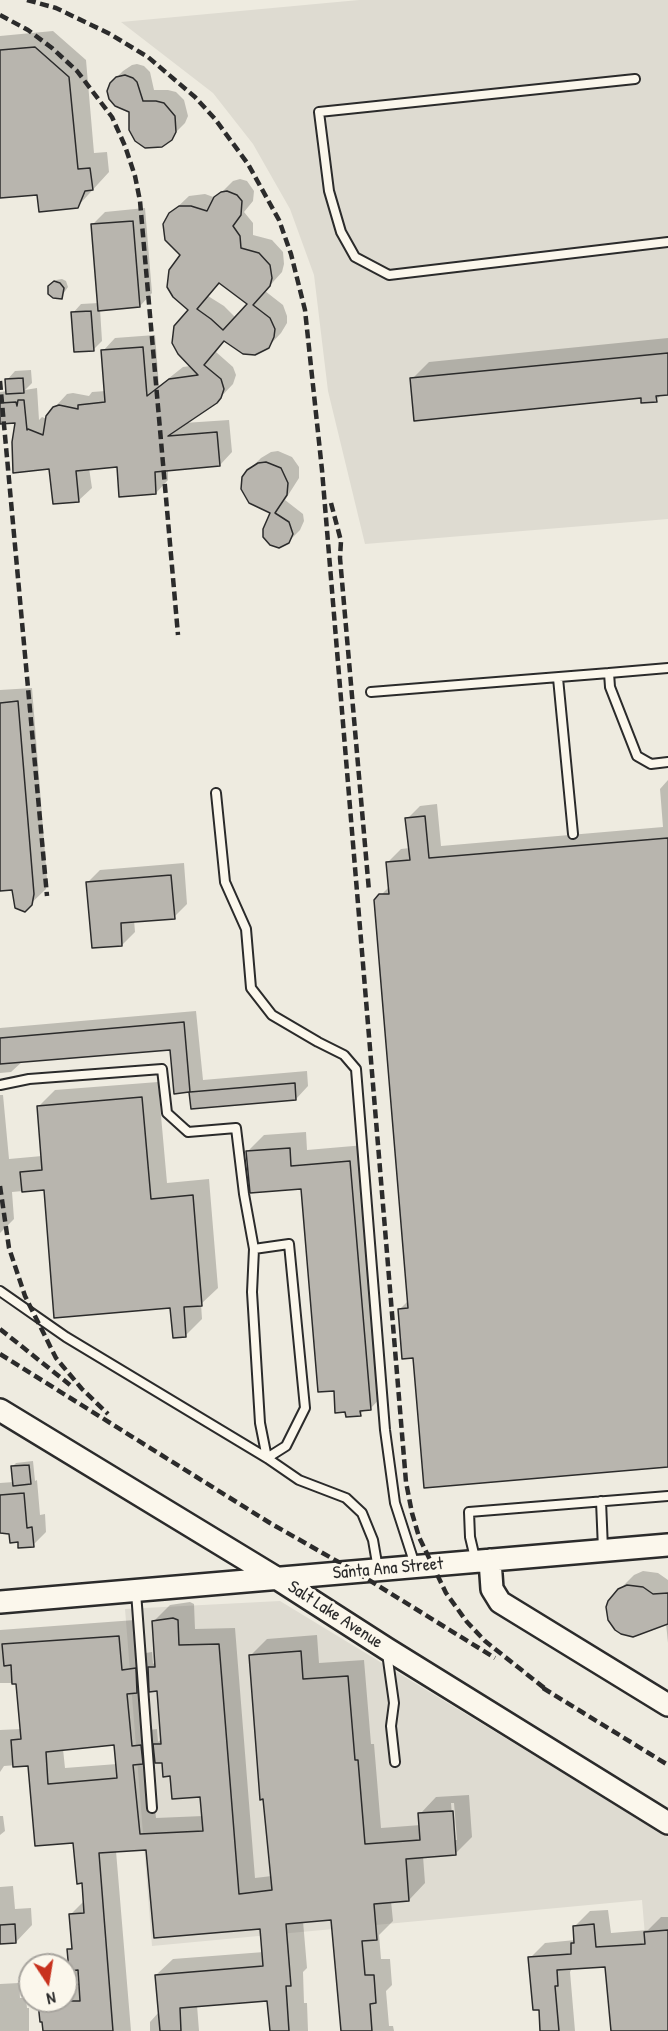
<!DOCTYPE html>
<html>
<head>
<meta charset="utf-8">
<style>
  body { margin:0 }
  #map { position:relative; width:668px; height:2031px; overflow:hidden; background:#eeebe0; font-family:"Patrick Hand",sans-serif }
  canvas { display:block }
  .north { position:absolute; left:18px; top:1953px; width:60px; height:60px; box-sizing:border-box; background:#fbf7ec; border:2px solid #a8a59f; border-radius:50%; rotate:168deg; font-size:16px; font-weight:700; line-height:24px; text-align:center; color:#2b2b2b }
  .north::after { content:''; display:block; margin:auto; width:21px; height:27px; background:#c8321e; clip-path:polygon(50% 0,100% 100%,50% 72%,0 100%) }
</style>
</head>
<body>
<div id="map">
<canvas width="668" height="2031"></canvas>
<div class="north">N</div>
</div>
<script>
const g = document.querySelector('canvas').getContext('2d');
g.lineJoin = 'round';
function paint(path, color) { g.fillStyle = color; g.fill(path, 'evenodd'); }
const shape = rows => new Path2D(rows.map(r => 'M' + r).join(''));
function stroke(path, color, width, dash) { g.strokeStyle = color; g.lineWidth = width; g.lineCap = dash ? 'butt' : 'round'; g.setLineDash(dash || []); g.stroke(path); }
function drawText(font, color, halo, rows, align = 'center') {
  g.font = font + ' "Patrick Hand",sans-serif'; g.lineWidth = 5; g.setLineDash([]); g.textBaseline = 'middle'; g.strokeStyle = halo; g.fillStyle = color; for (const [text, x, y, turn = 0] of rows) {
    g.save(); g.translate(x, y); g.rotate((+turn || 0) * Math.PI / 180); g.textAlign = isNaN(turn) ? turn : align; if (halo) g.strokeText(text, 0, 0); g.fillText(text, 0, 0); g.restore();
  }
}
paint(shape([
  [359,0,668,0,668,519,365,544,328,391,314,275,290,209,253,144,213,93,121,22],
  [280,1601,668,1837,668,2031,653,2031,642,1900,152,1946,125,1609]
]), '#dedbd1');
paint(shape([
  [53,31,86,60,94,153,107,152,109,172,77,207,38,193,0,197,0,36],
  [137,64,144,66,150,72,154,90,168,90,176,92,184,100,188,116,185,123,173,135,131,111,111,83,123,71,132,65],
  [240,179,247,181,254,191,253,201,244,212,253,223,253,235,272,240,283,252,284,264,282,272,265,291,283,305,287,316,287,323,281,333,268,347,225,340,216,352,233,367,236,375,233,384,216,402,184,423,229,420,232,452,220,465,168,469,168,480,156,493,118,466,89,468,92,488,79,500,51,468,16,421,0,422,0,392,8,391,7,380,15,371,31,370,32,383,25,390,37,388,39,420,42,417,47,419,54,408,67,394,73,393,89,396,92,392,106,391,103,351,115,338,155,335,159,386,183,367,191,366,190,310,182,255,167,217,189,196,205,194,216,198,233,181],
  [220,282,249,304,236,318,224,306,208,296],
  [145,208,152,293,140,306,100,309,102,341,94,349,73,313,81,304,99,303,92,225,105,212],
  [62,279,66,281,68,287,61,297,52,284,56,280],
  [668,338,668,394,662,394,656,400,642,397,412,379,429,362],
  [278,451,292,457,299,467,299,478,285,500,303,514,304,521,300,530,288,542,248,471,261,458,271,452],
  [32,688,47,879,46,889,24,910,13,889,0,890,0,690],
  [668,780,668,1466,415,1356,399,1310,409,1300,376,900,390,886,388,862,401,849,410,848,407,819,420,806,437,804,441,846,663,827,660,789],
  [184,863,187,904,174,917,134,920,135,932,122,945,87,883,100,870],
  [196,1011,203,1080,307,1071,308,1086,296,1099,192,1108,191,1091,175,1092,171,1048,23,1061,11,1072,0,1073,0,1028],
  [158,1082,167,1183,209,1179,218,1288,201,1304,202,1319,186,1335,172,1306,45,1189,12,1192,14,1219,0,1233,0,1095,3,1095,9,1159,42,1156,38,1107,55,1090],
  [306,1132,307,1150,365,1145,386,1392,370,1409,366,1409,360,1414,335,1389,302,1187,247,1152,264,1135],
  [33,1461,35,1481,37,1480,40,1515,45,1514,46,1532,33,1545,19,1540,10,1532,0,1531,0,1483,14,1482,12,1467,16,1463],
  [643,1571,658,1573,668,1580,668,1643,666,1623,612,1597,634,1575],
  [190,1602,194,1604,195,1629,235,1628,255,1878,272,1876,250,1656,267,1639,317,1635,319,1663,364,1660,371,1744,374,1744,381,1828,421,1825,420,1814,436,1797,469,1795,472,1837,456,1853,423,1856,425,1883,409,1900,391,1901,393,1921,379,1935,381,1959,390,1959,392,1985,386,1991,389,2026,393,2026,394,2031,342,2031,333,1918,303,1921,307,1968,303,1972,304,2003,307,2003,308,2031,271,2031,269,1999,197,2005,199,2031,150,2031,150,2022,159,2012,156,1975,173,1959,264,1952,262,1927,147,1848,116,1851,131,2031,49,2031,42,2001,66,2001,66,1965,57,1965,61,1960,70,1960,69,1950,73,1946,70,1915,84,1901,83,1882,74,1842,30,1764,4,1766,0,1772,0,1730,21,1729,17,1683,0,1683,0,1687,0,1630,135,1620,139,1654,152,1652,153,1664,156,1661,154,1621,170,1605],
  [150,1678,158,1690,162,1738,158,1742,157,1729,149,1730,144,1684],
  [116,1743,117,1764,65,1768,63,1749],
  [155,1750,172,1774,202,1795,203,1816,156,1818,150,1755],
  [451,1803,454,1803,457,1840,454,1840],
  [0,1816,3,1816,5,1831,0,1835],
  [13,1886,15,1909,31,1908,32,1925,16,1942,0,1942,0,1887],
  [608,1910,611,1933,648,1930,661,1917,668,1917,668,2031,612,2031,607,1966,572,1968,570,1972,575,2031,542,2031,540,2008,530,1958,545,1943,575,1940,575,1926,590,1911],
  [19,1983,20,1998,26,1998,27,2008,29,2008,29,2031,0,2031,0,1984]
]), '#0003');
const building = shape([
  [35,47,69,77,78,169,90,168,93,190,85,191,78,208,39,212,37,195,0,198,0,50,35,47],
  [125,75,133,78,137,82,143,101,156,101,164,103,175,116,176,132,172,140,162,147,145,148,135,141,129,130,129,112,115,106,109,99,107,91,110,83,116,77,125,75],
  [227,191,237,195,242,201,241,215,233,226,240,236,241,248,259,253,270,265,272,278,270,286,253,305,270,318,275,329,274,337,269,348,255,355,243,354,224,341,204,365,221,379,224,389,221,398,217,403,168,436,217,432,220,466,155,472,156,494,119,497,117,467,76,471,79,502,53,504,49,469,13,473,12,442,15,423,0,424,0,403,16,402,17,406,18,400,24,400,27,430,28,429,43,435,46,416,53,407,59,405,78,409,78,405,105,402,101,350,143,347,147,396,169,379,198,375,178,354,172,343,174,326,188,310,173,297,167,287,169,270,180,255,165,240,163,224,169,213,179,206,191,206,207,211,214,197,221,192,227,191],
  [219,283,247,304,223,330,211,319,197,309,219,283],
  [133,221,140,307,98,311,91,224,133,221],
  [54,281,60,283,64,288,62,299,53,298,48,294,48,286,54,281],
  [91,311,94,351,74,352,71,312,91,311],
  [668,353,668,395,656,396,657,402,641,403,641,398,414,421,410,378,668,353],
  [23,378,24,393,6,394,5,379,23,378],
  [266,462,281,468,288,483,287,495,275,513,289,522,293,534,289,543,279,548,270,545,263,537,263,529,270,513,249,503,241,489,242,477,247,470,258,463,266,462],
  [18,701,34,894,32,905,25,912,15,908,12,890,0,891,0,703,18,701],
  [425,816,429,858,668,838,668,1467,424,1488,413,1358,402,1359,398,1309,408,1308,374,900,379,894,389,894,386,862,410,860,405,818,425,816],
  [171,875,175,919,121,923,122,946,92,948,86,882,171,875],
  [184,1022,190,1092,295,1083,296,1100,191,1109,189,1092,174,1094,170,1050,0,1064,0,1038,184,1022],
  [142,1097,151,1199,193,1195,202,1306,184,1307,186,1337,173,1338,170,1308,54,1318,44,1190,22,1192,20,1172,42,1170,37,1106,142,1097],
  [290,1148,291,1166,350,1161,371,1410,360,1411,361,1416,346,1417,345,1412,335,1413,334,1391,318,1392,301,1189,250,1193,246,1151,290,1148],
  [29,1465,31,1484,13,1486,11,1466,29,1465],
  [24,1493,27,1528,32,1527,34,1547,18,1548,18,1542,10,1543,9,1534,0,1533,0,1495,24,1493],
  [627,1585,643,1587,653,1594,668,1593,668,1624,633,1637,621,1634,615,1630,608,1620,606,1607,608,1601,618,1589,627,1585],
  [173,1618,178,1620,179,1645,219,1644,239,1894,272,1890,263,1799,260,1800,249,1655,301,1651,303,1679,348,1676,355,1760,358,1760,365,1844,420,1840,418,1813,453,1811,456,1855,406,1859,409,1901,374,1904,377,1940,362,1941,365,1975,374,1975,376,2003,370,2004,372,2031,341,2031,331,1920,286,1924,291,1986,286,1986,289,2031,270,2031,267,2001,180,2008,181,2031,160,2031,155,1975,263,1966,260,1929,154,1938,146,1850,99,1853,113,2031,43,2031,42,2022,40,2022,38,2003,40,2003,40,2001,80,2001,78,1970,69,1971,67,1949,72,1949,69,1914,84,1913,82,1883,77,1884,73,1843,35,1846,28,1766,13,1767,11,1740,21,1739,16,1684,12,1684,11,1665,4,1666,2,1644,119,1636,122,1670,136,1668,137,1693,127,1694,132,1746,141,1745,143,1764,133,1765,140,1834,203,1831,200,1797,172,1799,170,1776,163,1777,162,1763,155,1763,153,1744,161,1744,157,1691,149,1692,148,1667,155,1667,152,1621,173,1618],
  [114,1745,117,1778,48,1784,46,1752,114,1745],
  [15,1924,16,1943,0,1944,0,1925,15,1924],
  [594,1924,596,1947,645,1944,644,1932,668,1930,668,2031,611,2031,605,1967,557,1970,558,1986,555,1986,559,2031,540,2031,539,2010,533,2010,528,1957,571,1954,571,1943,574,1943,573,1926,594,1924]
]);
paint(building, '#b8b5ae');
stroke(building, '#2b2b2b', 1.5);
const lane = shape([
  [635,79,319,112,329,191,341,232,355,257,389,275,668,242],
  [668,668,609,673,610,687,637,756,651,764,668,762],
  [558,678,573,834],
  [371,692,609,673],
  [216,793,225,882,246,929,251,988,272,1015,318,1042,344,1055,356,1069,385,1430,395,1503,415,1565],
  [0,1085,29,1079,162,1069,167,1113,188,1132,236,1128,244,1194,254,1249],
  [289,1244,305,1408,286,1446,267,1458,260,1423,252,1292,254,1249,289,1244],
  [0,1291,66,1337,267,1458,299,1480,346,1498,362,1513,373,1540,378,1569],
  [601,1501,603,1549],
  [475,1558,470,1537,469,1512,668,1496],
  [136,1592,152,1808],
  [387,1653,394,1703,391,1726,395,1762]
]);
const secondary = shape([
  [0,1410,278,1579,387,1649,668,1823],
  [490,1560,492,1589,500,1602,668,1705],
  [0,1602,668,1545]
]);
stroke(lane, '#2b2b2b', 12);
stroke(secondary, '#2b2b2b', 26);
stroke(lane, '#fbf7ec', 8);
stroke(secondary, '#fbf7ec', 21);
stroke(shape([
  [27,0,56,8,110,34,148,57,195,97,215,119,248,164,279,220,291,254,305,310,322,470,406,1482,412,1513,419,1537,446,1593,467,1622,485,1641,548,1691],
  [0,15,28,30,52,48,77,71,112,117,125,146,135,176,140,201,178,635],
  [0,381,47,896],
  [331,503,341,541,340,558,369,891],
  [0,1186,9,1248,25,1296,56,1358,82,1389,108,1414],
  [0,1329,70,1385],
  [0,1354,270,1523,356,1572,495,1658],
  [543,1688,668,1765]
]), '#2b2b2b', 4.5, [9, 4.5]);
drawText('18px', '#2b2b2b', '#fbf7ec', [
  ["Santa Ana Street",388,1569,-5],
  ["Salt Lake Avenue",335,1615,33]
]);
</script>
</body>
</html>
